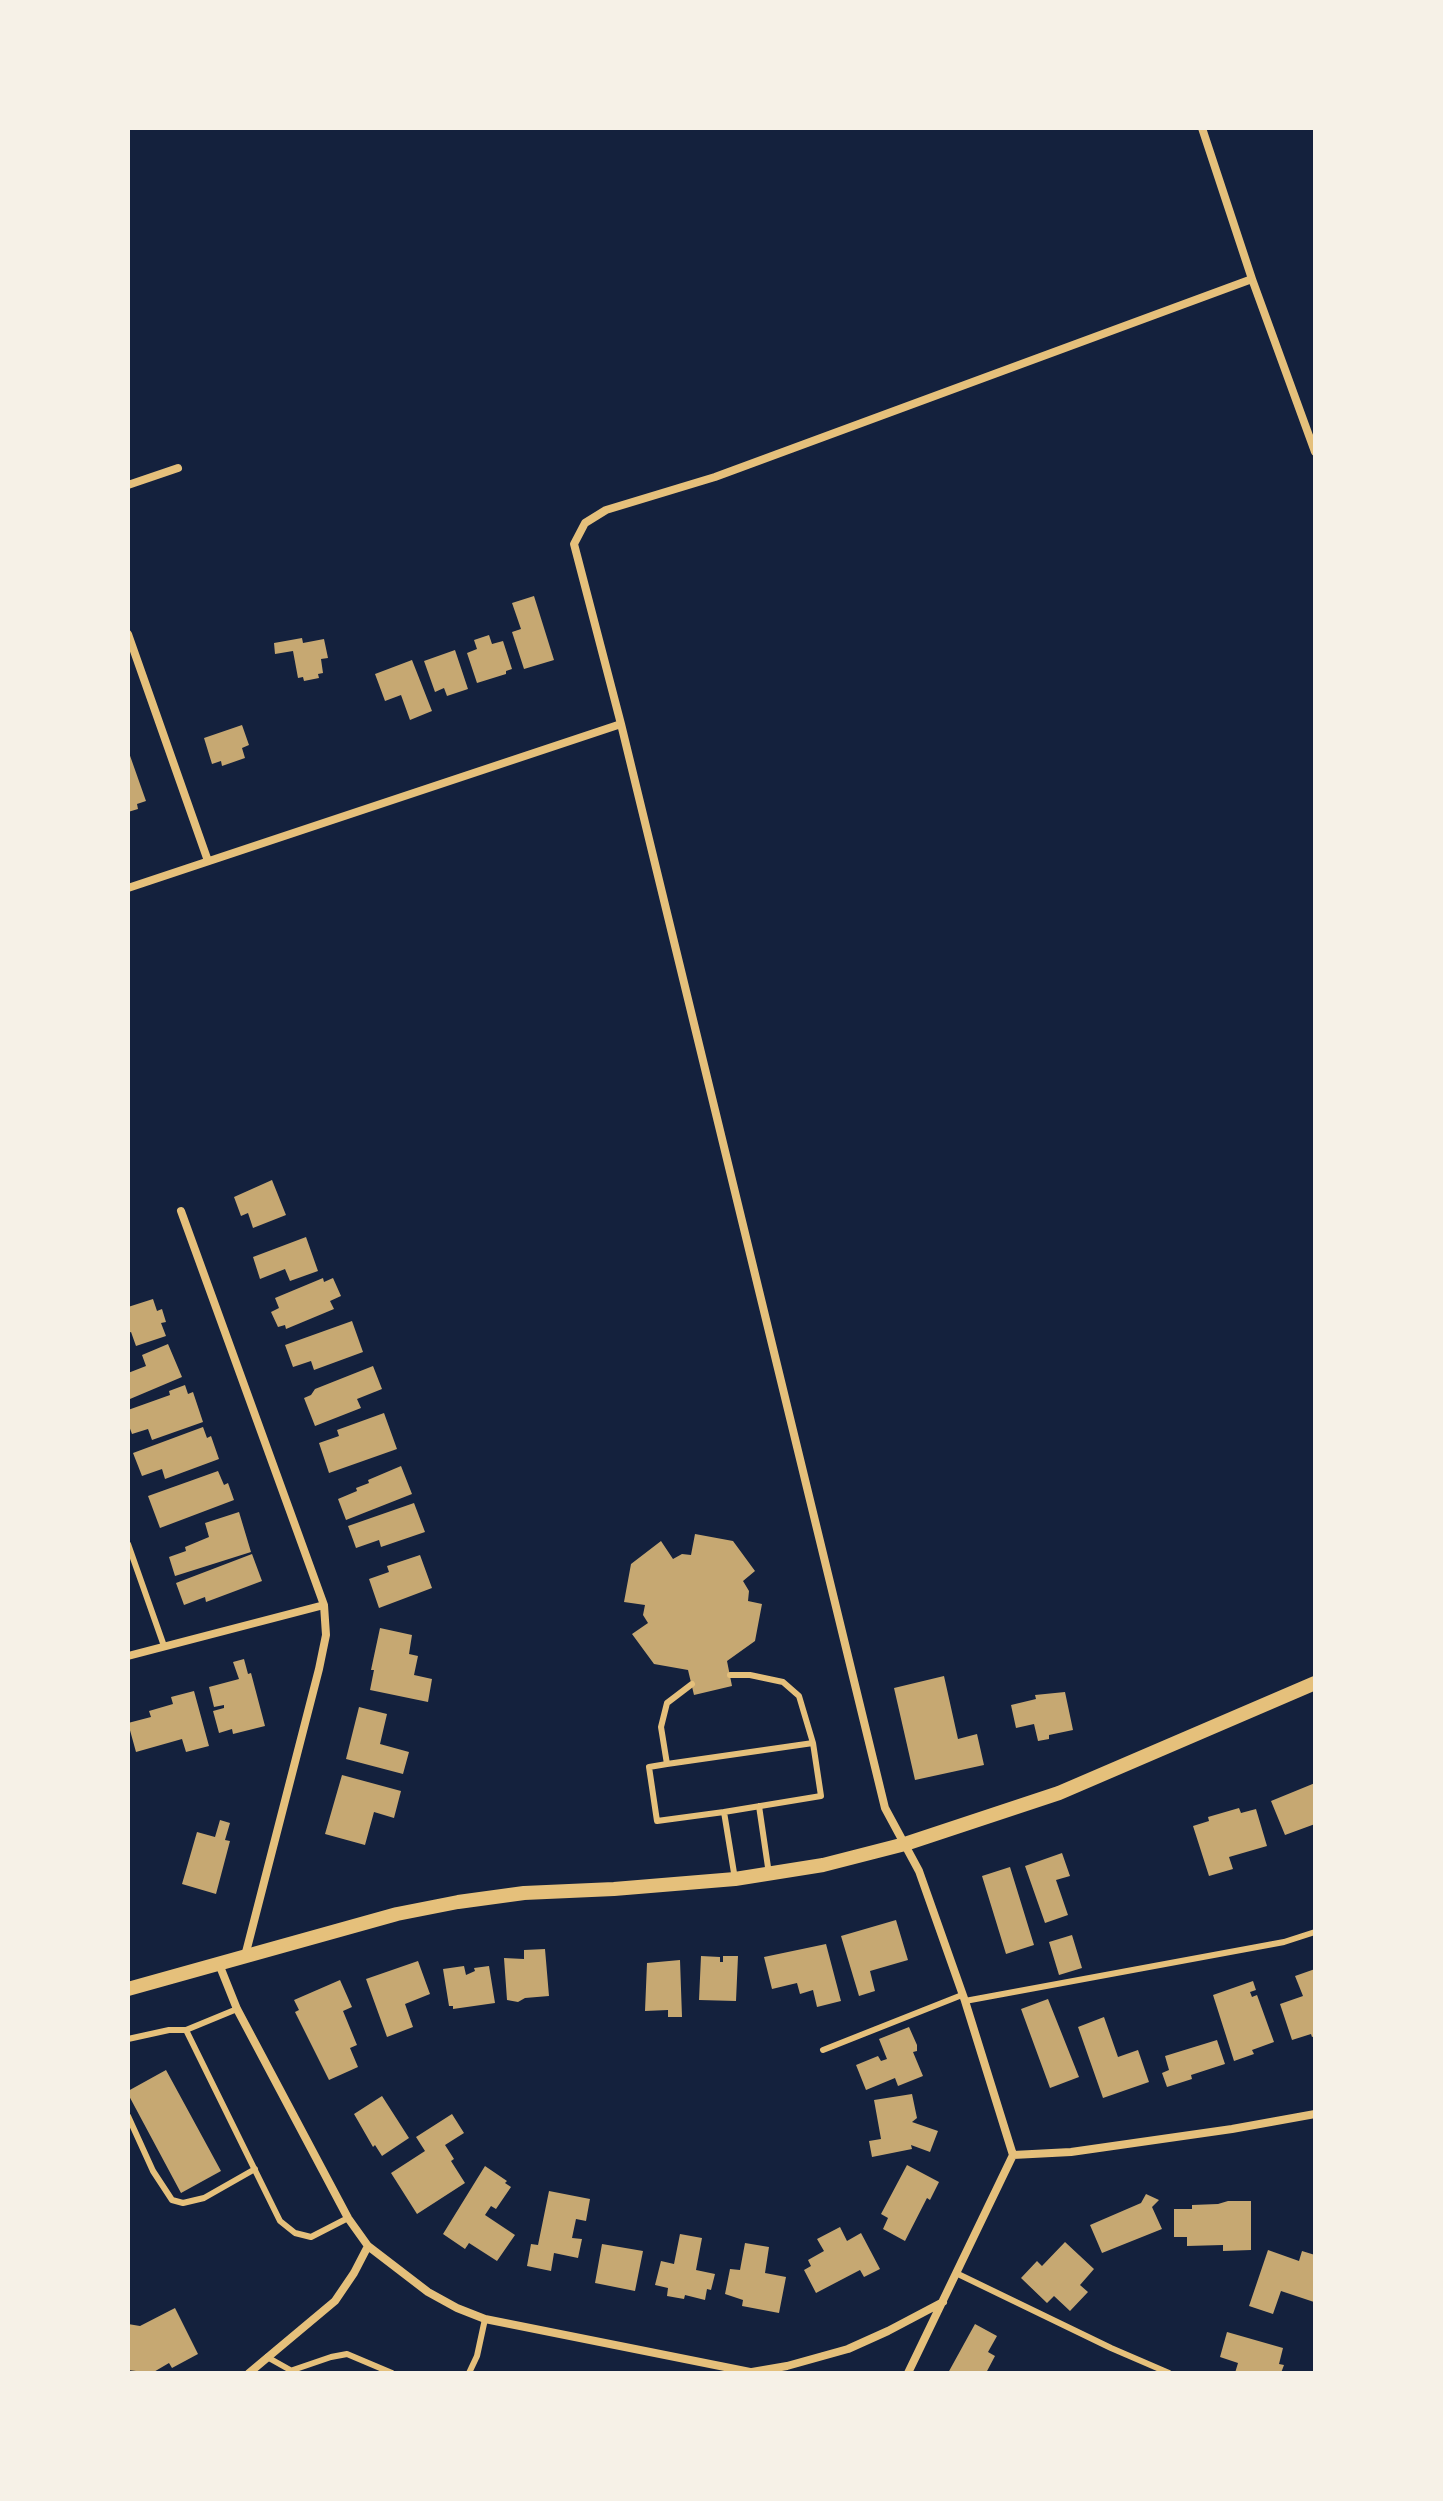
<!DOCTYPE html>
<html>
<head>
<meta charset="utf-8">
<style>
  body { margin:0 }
  #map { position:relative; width:1443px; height:2501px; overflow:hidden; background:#14213d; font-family:"Golos Text",sans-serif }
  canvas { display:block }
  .frame { position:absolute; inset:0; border:130px solid #f6f1e7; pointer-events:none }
</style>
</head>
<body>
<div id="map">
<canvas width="1443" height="2501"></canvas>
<div class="frame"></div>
</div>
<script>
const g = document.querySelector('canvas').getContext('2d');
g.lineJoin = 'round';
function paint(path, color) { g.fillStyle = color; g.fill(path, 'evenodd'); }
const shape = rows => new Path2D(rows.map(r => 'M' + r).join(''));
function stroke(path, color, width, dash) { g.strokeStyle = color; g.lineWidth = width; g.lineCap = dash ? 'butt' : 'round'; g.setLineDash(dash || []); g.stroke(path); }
paint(shape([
  [534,596,554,660,524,669,512,632,521,629,512,603],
  [489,635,492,644,503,641,512,669,506,671,506,674,477,683,467,653,477,649,474,640],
  [302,638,303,643,324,639,328,658,321,659,323,673,318,674,319,678,304,681,303,677,298,678,293,651,275,654,274,643],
  [455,650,468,689,447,696,444,688,435,692,424,661],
  [412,660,432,711,410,720,401,695,385,701,375,674],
  [242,725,249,745,242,748,245,758,222,766,221,761,212,764,204,738],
  [128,750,146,801,137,804,138,809,128,812],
  [272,1180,286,1215,253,1228,248,1213,241,1216,234,1197],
  [306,1237,318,1271,290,1281,285,1269,260,1279,253,1257],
  [323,1278,324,1282,333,1278,341,1296,330,1301,334,1309,286,1329,285,1325,278,1327,271,1312,279,1308,275,1298],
  [153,1299,157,1311,162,1309,166,1322,161,1323,166,1336,136,1346,131,1332,128,1333,128,1307],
  [352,1321,363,1352,314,1370,311,1361,293,1367,285,1345],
  [168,1344,182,1377,130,1399,128,1373,146,1366,142,1355],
  [373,1366,382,1389,357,1399,361,1408,315,1426,304,1398,311,1395,315,1389],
  [185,1385,188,1394,193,1392,203,1422,152,1440,148,1429,132,1434,128,1423,128,1410,170,1395,169,1391],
  [384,1413,397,1449,329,1473,319,1443,339,1436,337,1430],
  [203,1427,207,1438,211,1436,219,1459,165,1479,162,1469,142,1476,133,1453],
  [401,1466,412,1494,346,1520,338,1499,357,1491,356,1488,369,1483,368,1480],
  [218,1471,224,1485,228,1483,234,1500,160,1528,148,1496],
  [414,1503,425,1532,381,1547,379,1540,356,1548,348,1526],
  [239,1512,251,1552,175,1576,169,1557,186,1551,185,1547,209,1537,205,1523],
  [695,1534,733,1541,755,1571,743,1581,749,1591,748,1601,762,1604,755,1641,727,1661,732,1686,694,1695,688,1670,654,1664,632,1634,648,1623,643,1615,645,1605,624,1602,631,1564,661,1541,673,1559,682,1554,691,1555],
  [252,1554,262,1581,206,1602,205,1597,184,1605,176,1583],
  [420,1555,432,1588,379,1608,369,1579,389,1572,387,1566],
  [380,1628,412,1635,409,1654,418,1656,414,1675,432,1679,428,1702,370,1690,374,1670,371,1670],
  [244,1659,248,1674,251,1673,265,1726,233,1734,232,1729,219,1733,213,1711,224,1708,224,1705,214,1707,209,1687,239,1679,233,1662],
  [944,1676,958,1739,977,1734,984,1765,915,1780,894,1688],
  [194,1691,209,1746,186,1752,182,1739,136,1752,128,1723,151,1717,149,1711,173,1704,171,1697],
  [1065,1692,1073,1730,1049,1735,1049,1739,1038,1741,1034,1724,1016,1728,1011,1705,1036,1699,1035,1695],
  [359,1707,387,1714,380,1744,409,1752,403,1774,346,1759],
  [342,1775,401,1791,394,1818,374,1812,365,1845,325,1834],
  [1315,1783,1315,1824,1285,1835,1271,1801],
  [1239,1808,1241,1813,1256,1809,1267,1846,1229,1857,1233,1869,1209,1876,1193,1826,1209,1821,1208,1817],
  [220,1820,230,1823,225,1840,230,1841,216,1894,182,1884,197,1832,215,1837],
  [1062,1853,1070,1876,1056,1880,1068,1915,1045,1923,1025,1866],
  [1010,1867,1034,1945,1006,1954,982,1876],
  [896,1920,908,1960,870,1971,875,1991,859,1996,841,1936],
  [1072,1935,1082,1968,1059,1975,1049,1942],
  [826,1944,841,2001,817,2007,813,1990,800,1994,797,1983,772,1989,764,1957],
  [545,1949,549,1996,525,1998,518,2002,507,2000,504,1958,524,1959,524,1950],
  [701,1956,720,1957,720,1962,723,1962,723,1956,738,1956,736,2001,699,2000],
  [680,1960,682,2017,668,2017,668,2010,645,2011,647,1963],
  [418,1961,430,1994,405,2004,413,2027,387,2037,366,1979],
  [464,1966,466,1975,475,1971,474,1968,489,1966,495,2003,453,2009,453,2006,449,2006,443,1969],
  [1315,1969,1315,2036,1312,2037,1311,2034,1292,2040,1280,2004,1303,1996,1295,1976],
  [340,1980,352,2007,343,2011,357,2045,350,2048,358,2067,329,2080,295,2012,299,2010,294,2000],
  [1253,1981,1256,1990,1250,1992,1252,1997,1257,1995,1274,2042,1252,2050,1254,2054,1234,2061,1213,1995],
  [1048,1999,1079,2077,1050,2088,1021,2009],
  [1104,2017,1118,2057,1138,2050,1149,2082,1103,2098,1078,2027],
  [909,2027,917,2045,917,2051,913,2052,923,2076,898,2086,895,2078,866,2090,856,2065,878,2056,881,2061,887,2059,879,2039],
  [1217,2040,1225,2064,1191,2075,1192,2079,1167,2087,1162,2073,1169,2070,1165,2056],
  [166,2070,221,2171,181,2193,128,2094,128,2091],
  [912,2094,917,2118,912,2122,938,2131,930,2152,911,2145,912,2149,872,2157,869,2141,881,2139,874,2100],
  [382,2096,409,2138,382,2156,375,2145,373,2147,354,2114],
  [452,2114,464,2133,445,2145,454,2159,451,2161,465,2183,417,2214,391,2173,425,2151,416,2137],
  [907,2165,939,2182,930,2200,927,2198,905,2241,883,2229,888,2218,881,2214],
  [485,2166,507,2181,505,2183,511,2187,496,2209,491,2206,485,2215,515,2235,497,2261,469,2243,465,2249,443,2234],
  [549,2191,590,2199,586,2221,576,2219,572,2238,582,2239,578,2258,554,2253,551,2271,527,2266,531,2244,538,2245],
  [1146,2194,1159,2200,1152,2207,1162,2229,1102,2253,1090,2225,1141,2203],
  [1228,2201,1251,2201,1251,2250,1223,2251,1223,2245,1187,2246,1187,2237,1174,2237,1174,2209,1192,2209,1192,2205,1218,2204],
  [840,2227,847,2241,861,2233,880,2269,864,2277,860,2270,816,2293,804,2270,811,2266,808,2260,824,2251,817,2239],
  [680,2234,702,2238,696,2270,715,2274,711,2290,707,2289,705,2300,685,2295,684,2299,667,2296,668,2288,655,2285,661,2261,674,2264],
  [1065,2242,1094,2269,1080,2285,1088,2292,1070,2311,1054,2296,1047,2303,1021,2278,1037,2261,1042,2266],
  [745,2243,769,2247,765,2273,786,2277,779,2313,742,2306,743,2300,725,2294,730,2269,740,2270],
  [602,2244,643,2251,635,2291,595,2283],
  [1268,2250,1299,2261,1302,2251,1315,2255,1314,2302,1281,2291,1273,2314,1249,2306],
  [175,2308,198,2354,172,2368,169,2363,152,2373,128,2370,128,2324,140,2326],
  [975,2324,997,2336,988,2352,995,2356,986,2373,948,2373],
  [1227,2332,1283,2348,1279,2364,1284,2365,1281,2373,1235,2373,1238,2363,1220,2357]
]), '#c6a872');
stroke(shape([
  [128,1544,164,1646],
  [692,1684,667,1703,661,1727,667,1764,649,1767,657,1821,724,1812,735,1879],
  [667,1764,813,1743],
  [759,1806,769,1874],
  [724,1812,821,1796,813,1743,799,1696,783,1682,750,1675,730,1675],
  [965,2001,1284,1942,1315,1932],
  [186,2030,280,2221,295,2233,311,2237,348,2218],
  [128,2039,169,2030,186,2030,237,2009],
  [823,2050,962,1995],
  [128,2116,153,2171,172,2200,183,2203,204,2198,255,2169],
  [958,2274,1111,2348,1169,2373],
  [267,2357,292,2371],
  [290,2371,331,2357,347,2354,392,2373],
  [469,2373,477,2356,485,2319]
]), '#e5c07b', 6);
stroke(shape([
  [1202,128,1252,279,1315,452],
  [128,485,178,468],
  [128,634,208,861],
  [128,888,621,724],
  [181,1211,324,1605,326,1635,319,1669,245,1956],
  [128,1656,324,1605],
  [219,1964,237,2009,348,2218,368,2246,428,2292,457,2308,485,2319,755,2373],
  [1013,2155,1071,2152,1232,2129,1315,2114],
  [752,2372,787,2366,848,2349,888,2331,943,2302],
  [249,2373,335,2301,354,2273,368,2246],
  [908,2373,1013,2155,965,2001,919,1871,885,1808,621,724,574,544,585,523,606,510,715,477,1252,279]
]), '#e5c07b', 8);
stroke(shape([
  [128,1989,397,1914,458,1902,524,1893,614,1889,735,1879,823,1865,905,1844,1059,1793,1315,1683]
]), '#e5c07b', 14);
</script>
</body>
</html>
